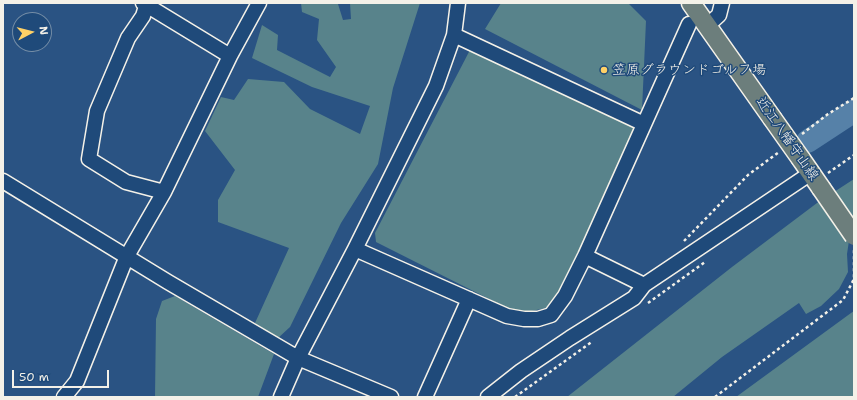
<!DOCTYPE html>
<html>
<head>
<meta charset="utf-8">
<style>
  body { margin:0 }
  #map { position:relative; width:857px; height:400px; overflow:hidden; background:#2a5383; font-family:"Shantell Sans",sans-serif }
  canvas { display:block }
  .frame { position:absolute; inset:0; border:4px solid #f4f1e8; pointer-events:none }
  .north { position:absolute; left:12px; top:12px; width:40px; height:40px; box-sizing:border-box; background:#1f4a7a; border:1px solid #748da6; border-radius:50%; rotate:83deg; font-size:11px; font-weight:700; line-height:16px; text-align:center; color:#f4f1e8 }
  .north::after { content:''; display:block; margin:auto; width:14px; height:18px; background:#ffd166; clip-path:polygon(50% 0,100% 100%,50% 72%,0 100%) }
  .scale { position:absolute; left:12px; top:370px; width:97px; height:18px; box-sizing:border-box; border:2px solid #f4f1e8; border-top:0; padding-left:5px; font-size:12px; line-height:14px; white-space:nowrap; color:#f4f1e8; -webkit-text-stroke:3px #1f4a7a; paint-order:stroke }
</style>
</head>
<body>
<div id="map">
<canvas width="857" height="400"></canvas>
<div class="frame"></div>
<div class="north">N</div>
<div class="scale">50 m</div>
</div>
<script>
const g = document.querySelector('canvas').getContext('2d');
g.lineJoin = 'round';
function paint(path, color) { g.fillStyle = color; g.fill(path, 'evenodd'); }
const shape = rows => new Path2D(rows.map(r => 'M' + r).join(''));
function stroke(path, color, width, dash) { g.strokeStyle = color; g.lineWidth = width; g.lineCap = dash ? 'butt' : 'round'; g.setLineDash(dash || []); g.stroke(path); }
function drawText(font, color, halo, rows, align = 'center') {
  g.font = font + ' "Shantell Sans","Klee One",sans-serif'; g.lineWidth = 3; g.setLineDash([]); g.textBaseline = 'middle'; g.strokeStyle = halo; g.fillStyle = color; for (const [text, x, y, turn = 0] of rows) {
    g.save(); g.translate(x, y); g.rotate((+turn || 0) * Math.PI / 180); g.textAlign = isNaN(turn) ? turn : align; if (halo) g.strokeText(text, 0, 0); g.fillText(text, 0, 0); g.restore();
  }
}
paint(shape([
  [301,3,336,3,338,4,343,20,351,19,350,3,420,3,393,88,378,164,341,223,290,327,277,339,255,323,289,248,218,222,218,200,235,170,205,131,221,97,234,100,248,79,284,82,310,109,360,134,370,106,312,87,252,58,262,25,278,35,277,50,330,77,336,67,317,40,319,19,302,12],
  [501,3,628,3,646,21,642,110,485,29],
  [471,48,633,122,635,129,559,297,546,308,527,312,509,309,376,242,375,233],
  [854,179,854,208,847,254,848,272,839,289,821,306,806,314,799,303,722,357,673,397,567,397,732,267,817,203],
  [175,296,274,354,258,397,155,397,156,319,162,301],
  [854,311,854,397,736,397,851,313]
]), '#58838b');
stroke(shape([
  [808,141,854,111]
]), '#5681a8', 23);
const minor = shape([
  [143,3,230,56],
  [147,3,143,16,128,38,97,111,89,159,126,182,164,192],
  [707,26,719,15,722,3],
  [454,35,644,124],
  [3,181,168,282,298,358,391,397],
  [355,249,507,316,524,319,538,319,551,315,565,296,585,256,689,24],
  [585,256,644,285],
  [64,397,77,381,127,256,164,192,230,56,259,3],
  [281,397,298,358,355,249,436,86,454,35,458,3],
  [425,397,469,299],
  [488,397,521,371,570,338,634,298,644,285,811,173]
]);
const major = shape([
  [691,3,772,118],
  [801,159,821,188]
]);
stroke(minor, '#f4f1e8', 17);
stroke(major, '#f4f1e8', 21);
stroke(shape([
  [802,134,828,114,854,98],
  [828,173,854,155],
  [684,241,748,175,779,152],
  [648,303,705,262],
  [515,397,593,341],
  [715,397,843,300,854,279,854,250]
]), '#f4f1e8', 2.5, [3, 3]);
stroke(minor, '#1f4a7a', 14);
stroke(major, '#6c7e7c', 18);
const majorBridge = shape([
  [772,118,801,159],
  [821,188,854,236]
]);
stroke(majorBridge, '#f4f1e8', 21, []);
stroke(majorBridge, '#6c7e7c', 18);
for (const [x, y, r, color] of [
  [604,70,4,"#ffd166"]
]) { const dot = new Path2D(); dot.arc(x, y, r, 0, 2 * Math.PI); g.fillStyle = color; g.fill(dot); stroke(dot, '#1f4a7a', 1.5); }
drawText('14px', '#f4f1e8', '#1f4a7a', [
  ["笠原グラウンドゴルフ場",612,70]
], 'left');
drawText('14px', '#f4f1e8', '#1f4a7a', [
  ["近江八幡守山線",787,139,55]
]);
</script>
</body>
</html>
